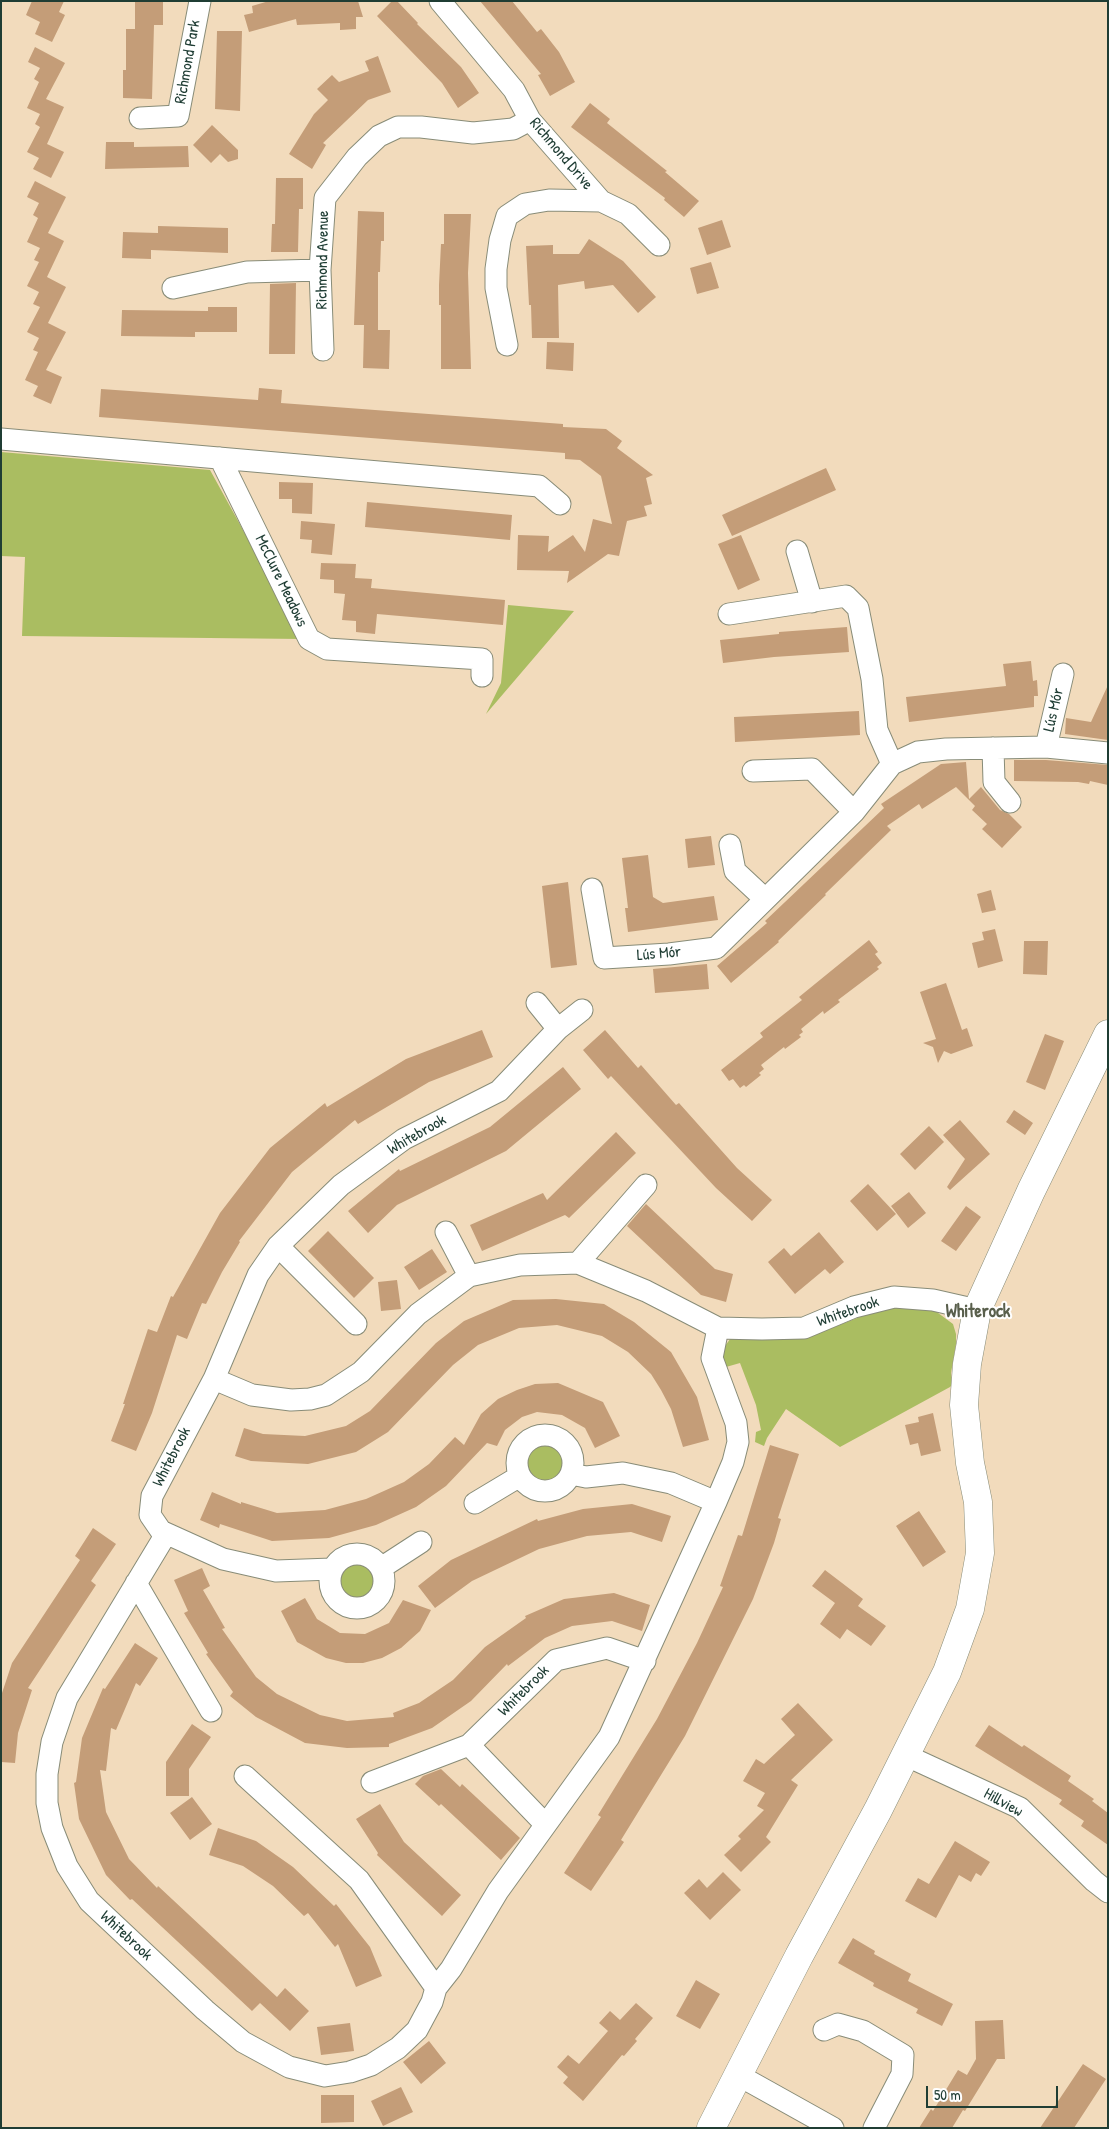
<!DOCTYPE html>
<html>
<head>
<meta charset="utf-8">
<style>
  body { margin:0 }
  #map { position:relative; width:1109px; height:2129px; overflow:hidden; background:#f2dbbc; font-family:"Patrick Hand",sans-serif }
  canvas { display:block }
  .frame { position:absolute; inset:0; border:2px solid #1f3d34; pointer-events:none }
  .scale { position:absolute; left:926px; top:2086px; width:132px; height:22px; box-sizing:border-box; border:2px solid #1f3d34; border-top:0; padding-left:6px; font-size:15px; line-height:18px; white-space:nowrap; color:#1f3d34; -webkit-text-stroke:4px #fff; paint-order:stroke }
</style>
</head>
<body>
<div id="map">
<canvas width="1109" height="2129"></canvas>
<div class="frame"></div>
<div class="scale">50 m</div>
</div>
<script>
const g = document.querySelector('canvas').getContext('2d');
g.lineJoin = 'round';
function paint(path, color) { g.fillStyle = color; g.fill(path, 'evenodd'); }
const shape = rows => new Path2D(rows.map(r => 'M' + r).join(''));
function stroke(path, color, width, dash) { g.strokeStyle = color; g.lineWidth = width; g.lineCap = dash ? 'butt' : 'round'; g.setLineDash(dash || []); g.stroke(path); }
function drawText(font, color, halo, rows, align = 'center') {
  g.font = font + ' "Patrick Hand",sans-serif'; g.lineWidth = 4; g.setLineDash([]); g.textBaseline = 'middle'; g.strokeStyle = halo; g.fillStyle = color; for (const [text, x, y, turn = 0] of rows) {
    g.save(); g.translate(x, y); g.rotate((+turn || 0) * Math.PI / 180); g.textAlign = isNaN(turn) ? turn : align; if (halo) g.strokeText(text, 0, 0); g.fillText(text, 0, 0); g.restore();
  }
}
paint(shape([
  [1,452,210,470,303,639,22,636,25,557,1,556],
  [508,605,574,611,486,714,501,683],
  [899,1304,934,1310,953,1324,956,1334,956,1344,951,1373,952,1385,950,1387,840,1447,786,1409,767,1438,764,1446,755,1442,756,1432,761,1430,756,1405,740,1363,726,1367,723,1357,725,1346,733,1335,829,1329,883,1308],
  '525 1463a19 19 0 1 1 38 0a19 19 0 1 1-38 0Z',
  '338 1580a19 19 0 1 1 38 0a19 19 0 1 1-38 0Z'
]), '#aabd61');
paint(shape([
  [32,1,64,1,59,12,65,15,52,42,35,34,40,22,26,15],
  [135,1,163,1,163,25,154,25,152,99,123,98,123,70,126,70,126,29,135,29],
  [269,1,358,1,363,17,356,17,356,29,340,30,340,23,297,25,296,19,249,32,244,15,253,13,252,6],
  [392,1,397,1,418,23,417,24,461,67,479,93,458,108,442,83,377,16],
  [480,1,512,1,537,32,541,29,559,52,575,82,550,96,538,75,541,74],
  [217,31,242,31,240,111,215,109],
  [35,47,65,63,46,99,64,107,47,144,64,152,51,178,33,169,39,158,27,152,40,127,35,124,40,114,27,108,39,82,34,79,40,68,28,62],
  [378,56,391,92,368,100,323,143,326,145,312,169,289,154,314,114,328,100,317,89,332,75,339,82,369,71,365,61],
  [590,103,610,119,607,123,667,171,665,172,699,201,684,217,664,200,665,198,571,127],
  [212,125,238,150,238,159,228,162,220,154,211,163,193,145],
  [106,142,134,142,134,147,188,146,189,167,105,169],
  [276,178,303,178,303,209,299,209,298,252,271,252,272,224,275,224],
  [35,181,66,197,48,233,64,241,47,277,66,287,48,323,66,332,46,370,62,377,51,404,33,396,38,386,25,380,38,352,33,350,39,338,27,332,40,307,33,304,39,292,27,286,39,262,34,260,40,248,27,242,38,218,33,215,39,203,27,197],
  [358,211,384,212,384,241,381,241,380,272,378,272,378,330,390,330,389,369,363,368,364,325,354,325],
  [444,214,471,214,468,273,471,369,441,369,441,305,439,305,439,285,441,244,444,244],
  [722,220,731,247,707,255,698,228],
  [158,226,228,228,228,253,151,250,151,259,122,258,123,232,158,233],
  [589,239,623,261,656,297,638,313,613,285,585,289,584,281,558,285,559,338,532,338,531,305,529,305,526,246,553,245,553,254,579,254],
  [711,262,719,288,697,294,690,268],
  [296,283,295,354,269,354,270,284],
  [208,307,237,307,237,332,195,332,195,337,121,336,122,310,208,311],
  [547,342,574,343,573,371,546,369],
  [259,388,282,390,281,403,563,424,563,427,606,429,622,441,617,448,653,475,646,478,652,504,644,506,647,516,627,521,619,556,608,554,567,583,569,571,517,570,518,535,549,536,548,552,573,535,585,552,593,519,612,524,601,476,580,460,565,459,565,453,99,417,101,389,258,400],
  [826,468,836,490,732,536,722,515],
  [279,482,313,483,312,514,292,513,292,499,279,499],
  [367,502,512,515,510,540,365,527],
  [301,521,335,524,332,555,311,553,312,540,300,539],
  [741,535,760,580,738,590,718,544],
  [321,563,356,564,355,578,372,579,371,588,505,600,503,625,377,614,375,634,356,632,356,621,342,620,345,594,334,593,334,580,320,579],
  [847,627,849,652,774,657,723,663,720,640,779,634,779,632],
  [1031,661,1033,681,1037,680,1038,696,1034,696,1034,707,909,722,906,697,1006,686,1003,664],
  [1108,685,1108,740,1065,734,1066,718,1091,722],
  [859,711,860,735,735,742,734,717],
  [1014,760,1046,760,1108,765,1108,785,1090,781,1089,784,1078,782,1014,781],
  [966,762,969,799,981,787,1000,810,1009,814,1022,827,1002,848,982,829,987,824,972,810,975,806,956,787,922,809,919,804,887,826,891,830,825,894,826,895,778,941,779,942,731,983,717,966,767,923,765,921,884,808,881,804,941,764],
  [711,836,715,865,688,868,685,839],
  [648,855,653,897,663,903,714,896,718,920,628,932,625,908,628,908,622,858],
  [568,882,577,965,551,968,542,886],
  [991,890,996,910,982,913,977,894],
  [995,929,1003,961,978,968,972,943,984,940,982,932],
  [869,940,878,952,875,954,882,963,877,967,879,969,838,1000,840,1002,824,1014,823,1011,801,1029,803,1032,799,1035,801,1037,785,1049,784,1047,761,1065,764,1069,759,1073,761,1075,746,1087,744,1085,740,1088,733,1079,729,1081,721,1070,763,1037,760,1033,802,1000,799,997],
  [1024,941,1048,941,1047,975,1023,974],
  [707,964,709,989,655,993,653,969],
  [946,983,962,1030,967,1028,973,1046,951,1054,944,1051,938,1063,933,1047,923,1043,936,1039,920,992],
  [482,1030,493,1057,429,1082,358,1124,355,1120,292,1172,239,1241,240,1242,222,1272,206,1304,202,1303,187,1339,177,1335,152,1413,136,1451,111,1441,125,1404,123,1404,148,1329,157,1332,171,1296,173,1297,220,1213,270,1148,325,1103,327,1107,406,1059],
  [605,1030,638,1068,641,1065,676,1105,679,1103,737,1168,772,1200,752,1221,716,1188,611,1076,608,1079,583,1050],
  [1045,1034,1064,1041,1045,1090,1026,1082],
  [563,1067,581,1089,506,1151,397,1205,368,1233,348,1211,399,1169,400,1171,490,1127],
  [1014,1110,1033,1123,1025,1135,1006,1122],
  [960,1120,990,1154,950,1190,947,1187,965,1159,943,1135],
  [929,1126,944,1142,915,1170,900,1154],
  [616,1132,636,1153,569,1218,565,1215,482,1251,470,1225,543,1193,547,1200],
  [868,1184,896,1214,877,1231,850,1201],
  [909,1192,926,1213,908,1228,891,1206],
  [646,1204,715,1269,733,1274,726,1302,701,1295,627,1226],
  [966,1206,981,1217,956,1251,941,1241],
  [328,1231,374,1278,354,1298,308,1251],
  [819,1232,844,1262,830,1274,825,1269,795,1294,768,1262,784,1248,791,1256],
  [432,1249,447,1272,419,1290,404,1267],
  [397,1280,401,1309,381,1311,378,1282],
  [556,1299,604,1304,634,1322,671,1352,697,1397,709,1440,683,1447,671,1409,661,1390,651,1374,628,1352,602,1336,557,1325,519,1328,478,1345,453,1365,388,1432,356,1452,308,1464,251,1461,235,1456,244,1428,263,1434,305,1436,346,1426,370,1411,436,1343,464,1321,513,1300],
  [558,1383,603,1402,620,1436,595,1448,585,1428,562,1415,537,1412,522,1417,505,1430,497,1446,487,1443,446,1486,416,1507,376,1525,329,1538,272,1541,220,1524,219,1528,200,1520,212,1492,241,1504,241,1502,277,1513,325,1510,366,1499,404,1482,429,1464,455,1437,464,1445,481,1414,498,1399,517,1390,535,1384],
  [933,1413,941,1451,921,1456,918,1443,910,1445,905,1425,919,1422,918,1417],
  [770,1445,799,1454,778,1518,781,1519,774,1543,753,1599,685,1736,621,1840,624,1842,591,1891,564,1873,601,1817,598,1815,657,1719,697,1643,723,1587,720,1586,738,1535,742,1536],
  [632,1504,671,1516,662,1542,631,1532,587,1536,539,1549,472,1581,435,1608,418,1586,451,1560,537,1519,538,1521,583,1509],
  [919,1511,946,1552,923,1567,896,1526],
  [93,1528,116,1544,91,1581,96,1585,28,1688,32,1690,18,1733,15,1763,1,1762,1,1696,12,1663,80,1560,75,1556],
  [202,1568,210,1586,203,1590,225,1628,222,1629,256,1677,277,1694,320,1715,347,1721,394,1717,393,1713,419,1703,453,1680,485,1647,526,1618,525,1616,564,1599,614,1593,650,1605,642,1631,612,1621,572,1626,545,1638,508,1666,507,1664,471,1701,432,1728,389,1744,389,1747,347,1748,305,1743,256,1717,230,1696,233,1692,206,1654,208,1653,184,1613,188,1611,174,1580],
  [825,1570,863,1599,858,1606,886,1626,871,1646,847,1629,840,1639,820,1624,835,1603,812,1586],
  [305,1598,317,1619,340,1633,365,1634,389,1623,403,1600,431,1610,420,1631,401,1648,382,1658,363,1663,346,1663,326,1658,297,1642,281,1611],
  [135,1643,158,1658,140,1686,136,1683,116,1730,111,1728,106,1771,100,1770,106,1812,129,1859,157,1888,158,1886,277,1997,285,1988,309,2011,290,2031,260,2003,252,2011,132,1899,130,1900,106,1875,79,1819,74,1783,76,1782,82,1738,103,1688,105,1689],
  [798,1703,833,1740,791,1780,798,1785,766,1837,771,1842,741,1872,724,1855,741,1839,738,1836,764,1810,757,1806,765,1793,743,1781,756,1759,764,1764,795,1735,781,1719],
  [192,1724,211,1737,189,1769,189,1796,166,1796,166,1762],
  [989,1725,1022,1747,1024,1745,1071,1776,1068,1781,1094,1799,1092,1801,1108,1813,1108,1845,1081,1826,1084,1821,1059,1804,1062,1800,975,1746],
  [441,1769,460,1787,462,1784,520,1838,501,1860,441,1804,439,1806,415,1784,423,1776],
  [192,1797,212,1824,190,1840,170,1813],
  [380,1804,404,1842,461,1895,442,1916,377,1855,378,1853,356,1819],
  [218,1828,256,1841,293,1867,334,1906,336,1904,370,1947,382,1976,356,1987,338,1944,335,1947,308,1913,304,1916,273,1886,243,1866,209,1855],
  [955,1841,990,1862,981,1876,976,1873,971,1882,959,1875,936,1918,905,1901,918,1878,929,1884],
  [723,1872,741,1890,710,1920,684,1893,699,1879,707,1888],
  [853,1938,875,1951,874,1954,911,1974,908,1981,953,2004,942,2026,916,2013,918,2009,873,1986,874,1983,838,1963],
  [696,1980,720,1994,700,2029,676,2016],
  [636,2003,653,2018,635,2039,637,2041,624,2056,622,2055,583,2101,563,2083,568,2077,557,2067,568,2055,579,2064,608,2031,599,2023,610,2011,620,2020],
  [1003,2020,1005,2059,997,2059,965,2111,963,2110,952,2128,919,2128,931,2109,933,2111,958,2070,967,2075,976,2059,975,2021],
  [350,2023,354,2051,321,2055,317,2027],
  [429,2041,446,2063,421,2084,403,2062],
  [1083,2064,1106,2079,1074,2128,1040,2128],
  [401,2087,413,2112,383,2126,371,2101],
  [321,2095,354,2095,354,2122,321,2123]
]), '#c49d78');
const street = shape([
  [440,1,514,90,530,120,601,201,628,214,659,245],
  [140,118,178,116,200,1],
  [173,288,247,272,320,270],
  [507,345,496,288,496,269,500,240,507,216,525,204,549,200,601,201],
  [323,350,320,270,325,198,357,157,379,136,398,127,421,127,473,133,513,129,530,120],
  [1,439,539,486,560,504],
  [220,458,309,639,327,649,482,659,482,676],
  [797,551,812,602],
  [729,614,846,596,858,608,872,679,877,730,892,764],
  [1046,747,1063,674],
  [993,748,994,782,1010,802],
  [753,771,812,769,854,812],
  [730,845,735,871,765,899],
  [592,889,604,958,669,954,716,948,854,812,892,764,918,752,946,749,1046,747,1108,753],
  [537,1003,558,1029,499,1091,404,1139,341,1185,278,1246,258,1275,214,1379,252,1395,291,1400,310,1399,326,1395,361,1372,418,1314,469,1276,520,1265,578,1263,646,1291,718,1328],
  [558,1029,582,1010],
  [446,1232,469,1276],
  [278,1246,356,1324],
  [578,1263,646,1185],
  [214,1379,152,1496,150,1515,161,1531,223,1559,276,1571,332,1569],
  '517 1463a28 28 0 1 1 56 0a28 28 0 1 1-56 0Z',
  [571,1474,586,1477,623,1473,671,1483,716,1502],
  [475,1503,520,1476],
  [166,1534,67,1698,52,1742,47,1774,47,1803,52,1828,67,1866,89,1901,205,2010,243,2042,289,2067,325,2076,350,2072,371,2065,398,2048,417,2030,432,2002,436,1988],
  '330 1581a27 27 0 1 1 54 0a27 27 0 1 1-54 0Z',
  [381,1568,421,1542],
  [136,1583,211,1711],
  [469,1745,545,1824],
  [905,1755,1020,1808,1094,1881,1108,1892],
  [245,1776,359,1880,436,1988,451,1969,498,1891,609,1737,716,1502,733,1462,738,1442,736,1423,712,1358,718,1328,762,1329,804,1328,854,1307,894,1297,933,1300,977,1310],
  [372,1782,469,1745,556,1660,607,1648,645,1661],
  [824,2030,838,2024,863,2031,903,2055,902,2074,874,2128],
  [738,2075,833,2128]
]);
const secondary = shape([
  [711,2128,799,1956,878,1810,947,1672,970,1609,980,1553,978,1502,970,1463,964,1405,967,1364,977,1310,1031,1191,1108,1034]
]);
stroke(street, '#888c78', 23);
stroke(secondary, '#888c78', 29);
stroke(street, '#fff', 21);
stroke(secondary, '#fff', 28);
drawText('16px', '#1f3d34', '#fff', [
  ["Richmond Park",188,62,-80],
  ["Richmond Drive",561,154,50],
  ["Richmond Avenue",323,260,-89],
  ["McClure Meadows",281,581,64],
  ["Lús Mór",1054,710,-77],
  ["Lús Mór",659,954,-5],
  ["Whitebrook",417,1135,-30],
  ["Whitebrook",848,1312,-19],
  ["Whitebrook",172,1457,-63],
  ["Whitebrook",524,1691,-45],
  ["Hillview",1003,1803,29],
  ["Whitebrook",126,1936,43]
]);
drawText('bold 18px', '#595f4c', '#fff', [
  ["Whiterock",978,1312]
]);
</script>
</body>
</html>
